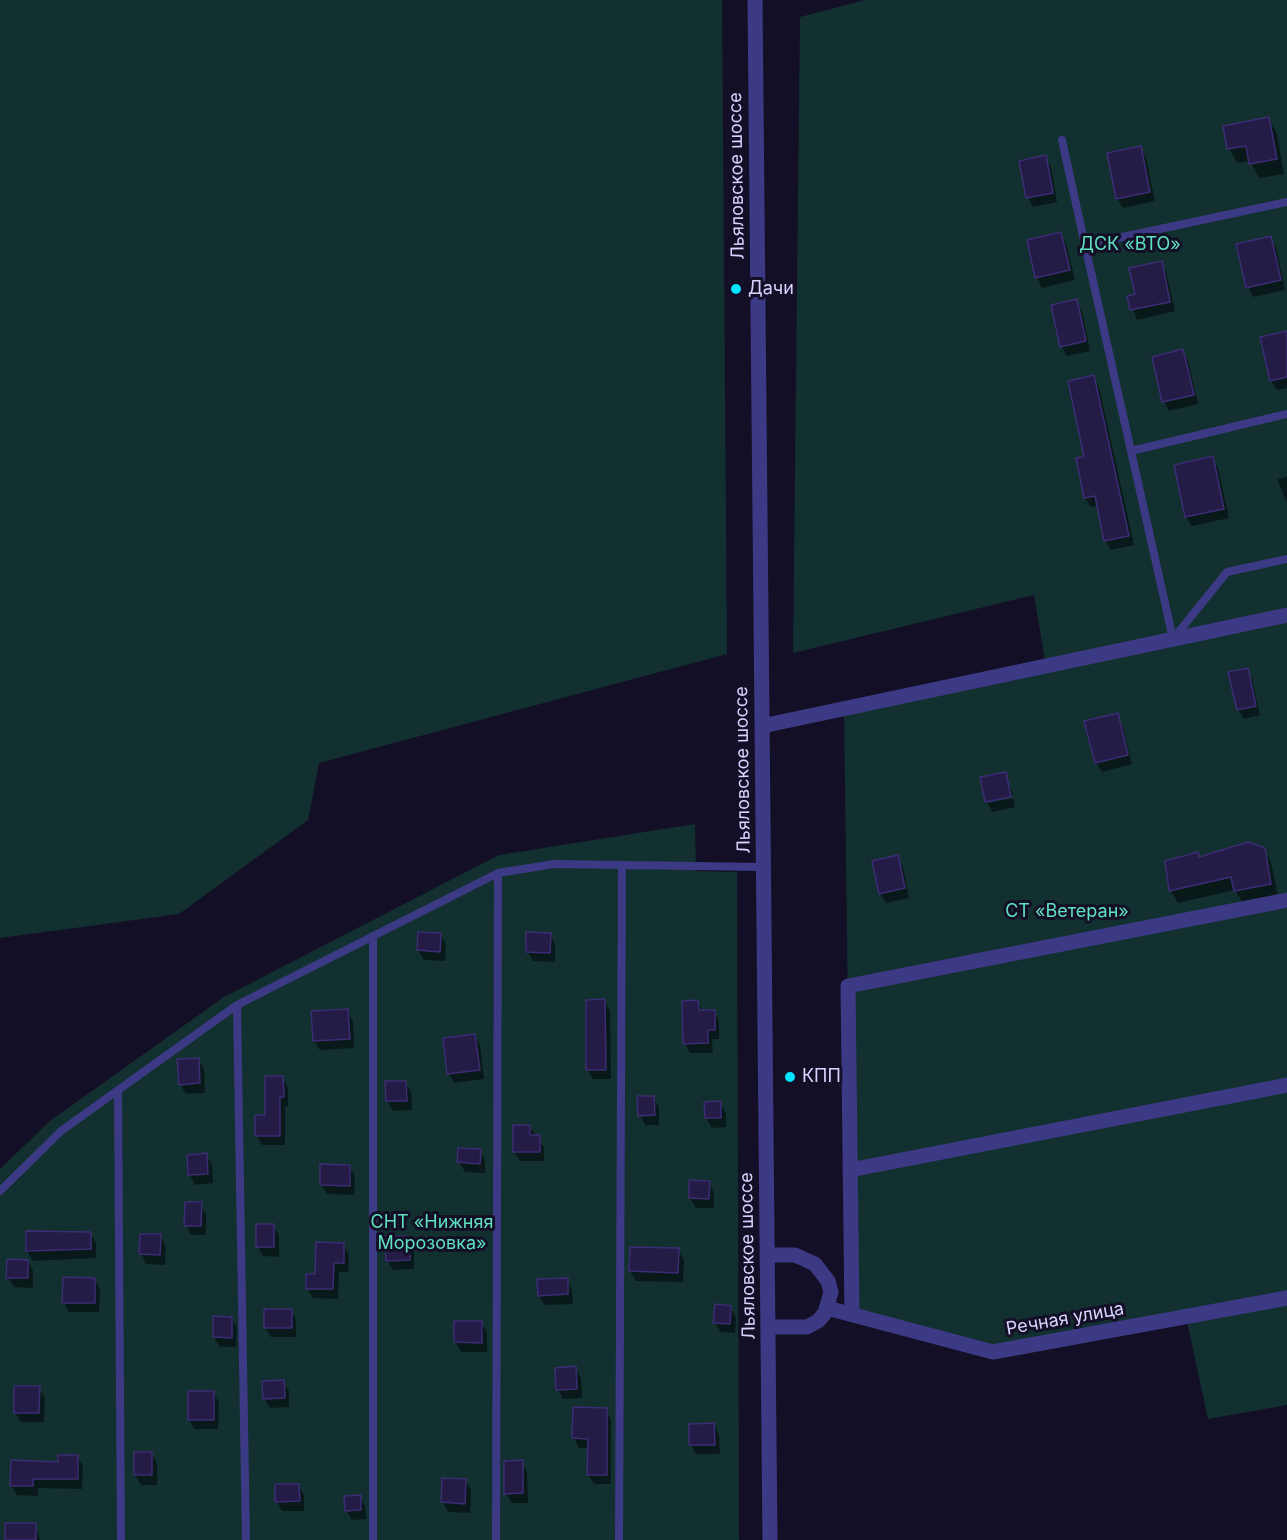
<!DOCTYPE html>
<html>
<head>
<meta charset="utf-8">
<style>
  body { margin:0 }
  canvas { display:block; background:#130f26 }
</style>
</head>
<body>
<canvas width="1287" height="1540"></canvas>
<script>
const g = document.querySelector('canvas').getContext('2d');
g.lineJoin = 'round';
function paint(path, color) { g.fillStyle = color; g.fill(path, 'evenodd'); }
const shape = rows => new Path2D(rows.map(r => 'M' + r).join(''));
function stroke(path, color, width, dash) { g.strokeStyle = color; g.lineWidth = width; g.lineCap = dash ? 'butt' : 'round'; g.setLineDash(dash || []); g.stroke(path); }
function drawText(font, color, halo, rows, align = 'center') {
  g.font = font + ' Inter,sans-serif'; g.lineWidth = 6; g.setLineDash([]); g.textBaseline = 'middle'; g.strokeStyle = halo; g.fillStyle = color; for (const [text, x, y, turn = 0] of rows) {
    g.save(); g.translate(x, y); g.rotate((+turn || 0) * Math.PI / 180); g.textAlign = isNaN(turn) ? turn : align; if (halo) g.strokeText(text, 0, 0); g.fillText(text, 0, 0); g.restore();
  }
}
paint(shape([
  [0,0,722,0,727,654,319,763,308,820,179,914,0,938],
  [865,0,1287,0,1287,1405,1208,1419,1186,1317,993,1352,852,1315,844,709,1046,666,1034,595,793,653,800,17],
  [695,824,696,871,737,872,739,1540,0,1540,0,1169,50,1121,224,997,499,855]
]), '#12302f');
paint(shape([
  [1269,119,1277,134,1284,174,1259,178,1250,161,1237,163,1229,148],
  [1140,148,1146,158,1155,201,1123,208,1117,198],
  [1045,157,1051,167,1057,202,1033,207,1028,197],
  [1061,234,1066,243,1075,280,1042,288,1037,278,1028,241],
  [1270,237,1276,247,1285,290,1253,297,1248,287],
  [1161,263,1166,272,1175,311,1137,320,1129,297,1136,295],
  [1076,301,1082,311,1090,351,1067,356,1061,346],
  [1287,332,1287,388,1277,390,1271,381],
  [1183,351,1188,361,1198,404,1169,411,1164,401],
  [1093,377,1099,387,1134,545,1111,550,1105,540,1099,506,1091,507,1085,498,1086,458],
  [1212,458,1218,468,1229,518,1192,526,1186,517],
  [1287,477,1287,500,1286,501,1277,479],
  [1247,670,1252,679,1260,715,1244,719,1238,709],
  [1117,715,1122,724,1132,764,1102,772,1096,762],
  [1005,774,1013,795,988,800,988,803,1013,798,1015,807,992,812,987,802,982,778],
  [1264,849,1271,862,1278,897,1243,903,1235,890,1178,903,1171,891,1166,862],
  [897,857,903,867,909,898,886,903,880,893],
  [440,934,446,944,445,961,424,960,418,950],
  [550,934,555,944,555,962,533,961,527,951],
  [605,1001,610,1011,611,1079,593,1079,587,1069],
  [698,1002,703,1012,714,1012,719,1021,719,1039,712,1039,713,1053,690,1053,685,1043],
  [347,1011,353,1021,354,1048,320,1050,314,1041],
  [475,1036,480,1045,484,1079,454,1083,449,1073],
  [198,1059,204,1069,205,1093,186,1094,180,1084],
  [282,1078,288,1088,288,1106,285,1106,285,1145,262,1145,257,1135],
  [405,1082,411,1092,412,1110,393,1111,387,1101],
  [653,1097,659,1107,659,1125,645,1125,640,1115],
  [720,1103,726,1113,726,1127,712,1128,706,1118],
  [529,1126,544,1147,544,1161,520,1161,514,1152],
  [480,1151,485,1160,485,1173,465,1172,459,1162],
  [206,1155,212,1165,213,1183,195,1185,190,1175],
  [349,1166,355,1176,354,1195,327,1194,321,1184],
  [709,1182,714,1192,714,1208,696,1208,690,1198],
  [201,1204,206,1214,206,1235,191,1235,186,1225],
  [273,1225,279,1235,279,1257,263,1256,258,1247],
  [90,1233,96,1243,96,1258,33,1261,27,1251],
  [160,1236,166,1246,165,1265,146,1264,141,1254],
  [408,1237,414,1247,414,1269,393,1270,387,1260],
  [344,1245,349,1255,348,1272,339,1272,338,1299,313,1298,307,1288],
  [678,1250,684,1260,683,1282,636,1281,630,1271],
  [28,1261,33,1271,33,1288,14,1287,8,1277],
  [94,1279,100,1289,99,1312,69,1312,64,1302],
  [567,1279,572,1289,573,1304,545,1305,539,1296],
  [730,1307,736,1317,735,1333,720,1332,715,1322],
  [291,1311,296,1320,296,1337,271,1337,265,1328],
  [232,1318,237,1328,236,1347,220,1347,214,1337],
  [455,1322,481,1323,487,1332,487,1352,461,1352,455,1342],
  [575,1368,581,1378,582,1398,563,1399,558,1389],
  [283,1382,289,1391,289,1407,270,1408,264,1398],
  [39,1388,45,1398,44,1422,21,1422,15,1412],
  [213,1393,219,1402,218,1429,195,1429,189,1420],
  [606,1410,611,1420,611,1484,594,1484,588,1474,589,1448,579,1448,574,1438],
  [714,1425,719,1435,720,1454,696,1454,691,1445],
  [135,1453,151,1453,157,1463,157,1485,141,1485,135,1475],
  [77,1456,83,1466,82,1489,38,1488,38,1496,17,1495,11,1485],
  [522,1462,527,1472,528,1503,512,1503,506,1493],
  [465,1480,471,1490,470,1513,448,1512,443,1502],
  [299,1486,304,1495,304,1511,282,1511,277,1501],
  [360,1496,365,1506,366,1519,352,1520,346,1510],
  [35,1525,40,1540,7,1540]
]), '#0007');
const building = shape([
  [1269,117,1277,159,1249,164,1246,146,1227,149,1223,126,1269,117],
  [1141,146,1150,192,1116,199,1107,153,1141,146],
  [1046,155,1053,193,1026,198,1019,161,1046,155],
  [1061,232,1070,270,1035,278,1027,240,1061,232],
  [1271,236,1281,280,1246,288,1236,244,1271,236],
  [1162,261,1170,302,1130,310,1127,296,1135,294,1129,268,1162,261],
  [1077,299,1086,341,1060,347,1051,305,1077,299],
  [1287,331,1287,377,1270,381,1260,337,1287,331],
  [1183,349,1194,395,1162,402,1152,357,1183,349],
  [1094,375,1129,536,1104,541,1095,496,1084,498,1076,458,1084,457,1068,381,1094,375],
  [1213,456,1224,509,1185,517,1174,465,1213,456],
  [1248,668,1256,706,1237,710,1228,672,1248,668],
  [1118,713,1128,755,1095,763,1084,721,1118,713],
  [1006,772,1011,797,985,802,980,777,1006,772],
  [1248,842,1265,848,1271,884,1234,891,1231,877,1169,891,1165,861,1198,852,1199,857,1248,842],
  [898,855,905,888,879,894,872,861,898,855],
  [418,932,441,933,440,952,417,950,418,932],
  [526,932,551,933,550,953,526,952,526,932],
  [605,999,606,1070,586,1070,586,1000,605,999],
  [698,1000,699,1010,715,1010,715,1030,708,1030,708,1043,683,1044,682,1001,698,1000],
  [348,1009,350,1039,313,1041,311,1011,348,1009],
  [475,1034,480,1070,447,1074,443,1038,475,1034],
  [199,1058,200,1083,179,1085,177,1059,199,1058],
  [265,1076,283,1076,284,1097,280,1097,280,1136,255,1136,255,1115,265,1115,265,1076],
  [385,1081,406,1081,407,1101,386,1101,385,1081],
  [637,1096,654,1096,655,1115,638,1116,637,1096],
  [721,1101,721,1118,705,1118,704,1102,721,1101],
  [513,1125,530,1125,530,1135,540,1135,540,1152,513,1152,513,1125],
  [458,1148,481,1149,480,1164,457,1162,458,1148],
  [207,1153,208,1174,188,1175,187,1155,207,1153],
  [320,1164,350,1165,350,1186,320,1185,320,1164],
  [689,1180,710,1181,709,1199,689,1198,689,1180],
  [185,1202,202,1202,201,1226,184,1226,185,1202],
  [256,1224,274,1224,274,1247,256,1247,256,1224],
  [26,1231,91,1232,91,1249,26,1251,26,1231],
  [140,1234,161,1234,160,1255,139,1254,140,1234],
  [385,1236,409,1236,410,1260,386,1261,385,1236],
  [316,1242,344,1243,344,1263,334,1263,333,1289,306,1289,306,1274,315,1274,316,1242],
  [630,1247,679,1248,678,1273,629,1271,630,1247],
  [7,1259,28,1260,28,1278,6,1278,7,1259],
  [63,1277,95,1278,95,1303,62,1303,63,1277],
  [568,1278,568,1294,538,1296,537,1279,568,1278],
  [715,1304,731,1306,730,1324,713,1323,715,1304],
  [264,1309,292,1309,292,1328,264,1328,264,1309],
  [213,1316,232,1317,232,1338,213,1337,213,1316],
  [454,1321,482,1321,482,1343,454,1342,454,1321],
  [576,1366,577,1389,556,1390,555,1368,576,1366],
  [284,1380,285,1398,263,1399,262,1381,284,1380],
  [14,1386,40,1386,39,1413,14,1413,14,1386],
  [188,1391,214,1391,214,1420,188,1420,188,1391],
  [573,1407,607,1408,607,1475,587,1475,588,1439,572,1438,573,1407],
  [714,1423,715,1445,689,1445,689,1424,714,1423],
  [134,1452,152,1452,152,1475,134,1475,134,1452],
  [58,1455,78,1455,78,1479,33,1479,33,1486,10,1486,11,1460,58,1462,58,1455],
  [523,1460,523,1493,504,1494,504,1461,523,1460],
  [442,1478,466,1479,465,1504,441,1502,442,1478],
  [275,1484,299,1484,300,1501,275,1502,275,1484],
  [361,1495,361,1510,345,1511,344,1496,361,1495],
  [5,1523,36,1523,36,1540,5,1540,5,1523]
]);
paint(building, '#241b47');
stroke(building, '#3b2d73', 1.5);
stroke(shape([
  [1062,140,1085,245],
  [1131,451,1287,414],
  [1173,639,1085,245,1287,202],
  [1173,639,1227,572,1287,559],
  [373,936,373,1540],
  [237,1005,246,1540],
  [118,1091,121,1540],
  [0,1191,61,1131,237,1005,498,873,554,864,763,867],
  [496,1540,498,873],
  [619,1540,622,865]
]), '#3d3a85', 8);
stroke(shape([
  [755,0,770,1540],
  [762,726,1287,615],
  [850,1170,1287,1085],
  [767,1255,795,1255,815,1264,828,1281,831,1292,825,1313,818,1321,807,1327,768,1327],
  [827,1308,993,1352,1287,1298],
  [852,1315,848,986,1287,900]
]), '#3d3a85', 15);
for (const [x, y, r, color] of [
  [736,289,6,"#00e5ff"],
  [790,1077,6,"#00e5ff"]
]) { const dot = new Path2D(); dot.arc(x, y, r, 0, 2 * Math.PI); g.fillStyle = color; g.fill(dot); stroke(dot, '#130f26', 2); }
drawText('18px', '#d9d4ff', '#130f26', [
  ["Льяловское шоссе",737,176,-91],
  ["Льяловское шоссе",743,770,-91],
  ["Льяловское шоссе",748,1256,-91],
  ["Речная улица",1065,1319,-10]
]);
drawText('18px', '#5fe0c0', '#130f26', [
  ["ДСК «ВТО»",1130,245],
  ["СТ «Ветеран»",1067,912],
  ["СНТ «Нижняя",432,1223],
  ["Морозовка»",432,1244]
]);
drawText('18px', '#d9d4ff', '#130f26', [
  ["Дачи",748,289],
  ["КПП",802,1077]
], 'left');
</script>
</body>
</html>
